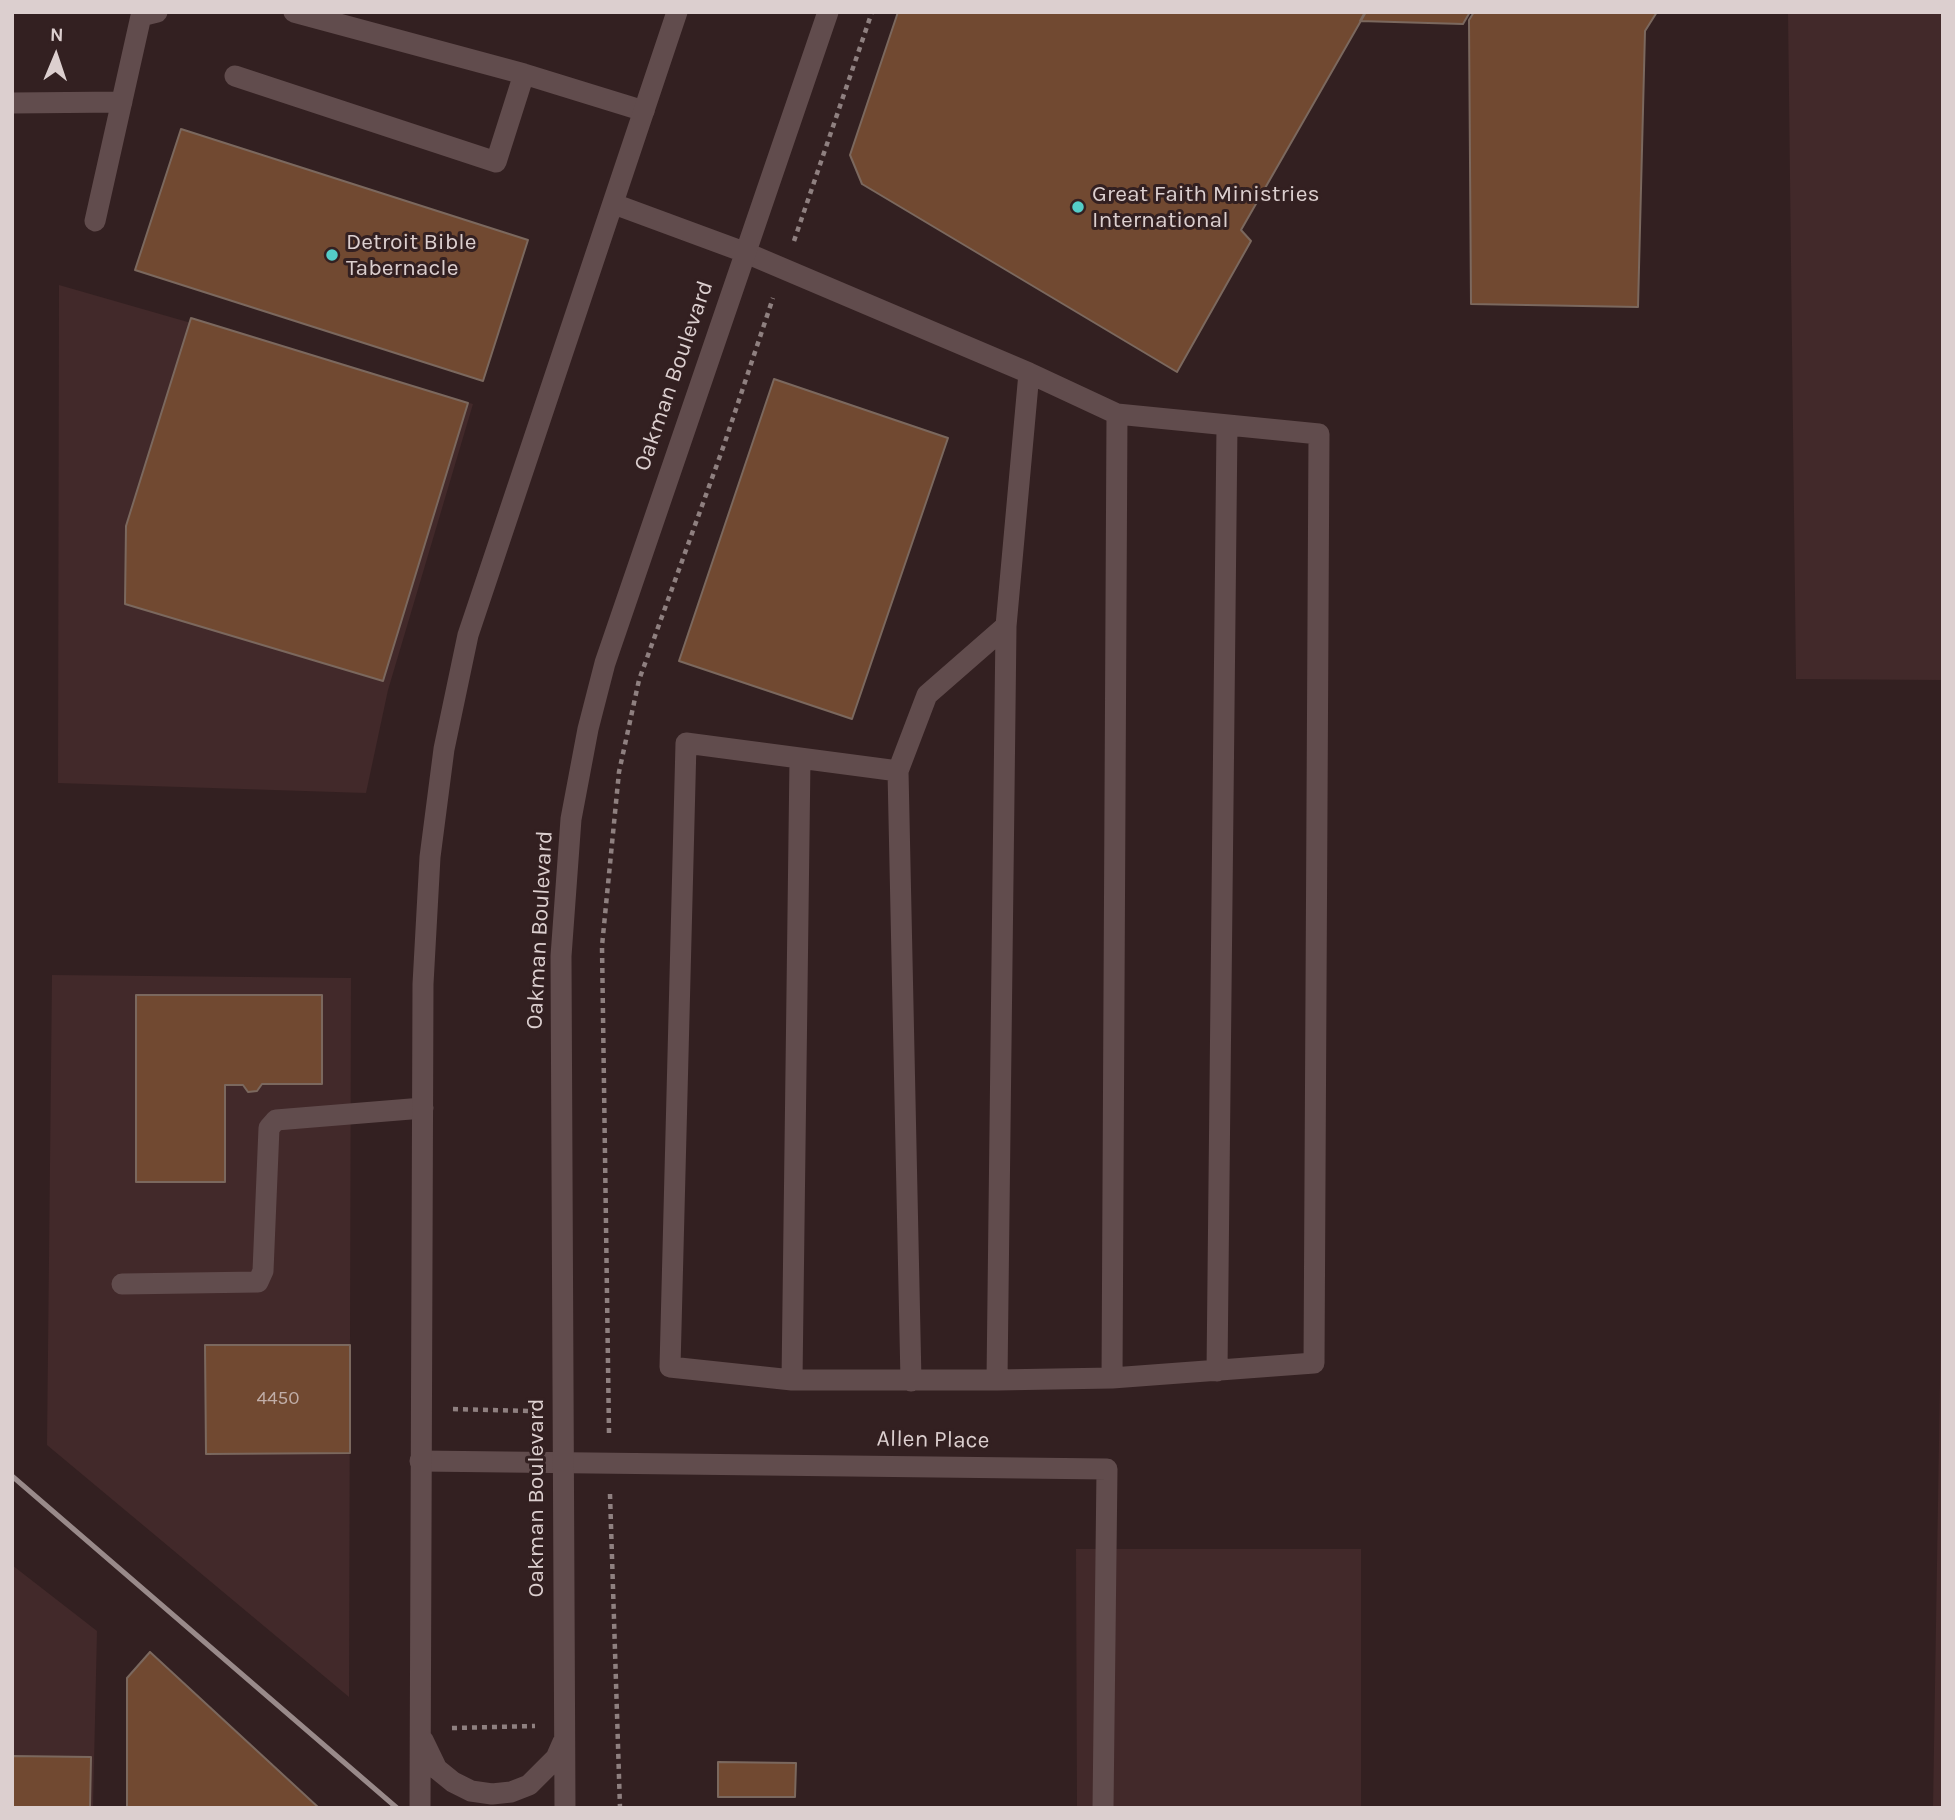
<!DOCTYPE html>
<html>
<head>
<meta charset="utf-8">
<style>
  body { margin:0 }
  #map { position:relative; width:1955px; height:1820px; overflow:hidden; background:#332021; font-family:Karla,sans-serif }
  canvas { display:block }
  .frame { position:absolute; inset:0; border:14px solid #dccfcf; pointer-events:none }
  .north { position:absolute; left:21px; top:21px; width:70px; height:70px; -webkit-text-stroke:5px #332021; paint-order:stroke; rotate:2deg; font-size:19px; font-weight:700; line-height:28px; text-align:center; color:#dccfcf }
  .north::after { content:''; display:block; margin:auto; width:24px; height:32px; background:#dccfcf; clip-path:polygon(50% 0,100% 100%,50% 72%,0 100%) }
</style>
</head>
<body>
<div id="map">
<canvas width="1955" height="1820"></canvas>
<div class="frame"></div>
<div class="north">N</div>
</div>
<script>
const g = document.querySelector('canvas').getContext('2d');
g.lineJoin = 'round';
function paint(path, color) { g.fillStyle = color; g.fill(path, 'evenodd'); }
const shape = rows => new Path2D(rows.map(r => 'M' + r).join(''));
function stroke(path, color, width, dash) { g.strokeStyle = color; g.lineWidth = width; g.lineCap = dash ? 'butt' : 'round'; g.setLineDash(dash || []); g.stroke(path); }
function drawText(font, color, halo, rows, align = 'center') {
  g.font = font + ' Karla,sans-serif'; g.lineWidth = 6; g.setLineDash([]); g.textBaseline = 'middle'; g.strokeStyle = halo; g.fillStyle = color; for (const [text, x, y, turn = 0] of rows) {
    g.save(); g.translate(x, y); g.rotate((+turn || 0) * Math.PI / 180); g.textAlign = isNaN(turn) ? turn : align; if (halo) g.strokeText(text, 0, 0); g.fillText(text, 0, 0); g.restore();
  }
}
paint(shape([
  [1788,12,1937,12,1943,16,1943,680,1796,679],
  [59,285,473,404,388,690,366,793,58,783],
  [52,975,351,978,349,1697,47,1445],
  [1943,1197,1943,1808,1933,1808],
  [1076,1549,1361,1549,1361,1808,1077,1808],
  [12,1565,97,1631,93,1808,12,1808]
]), '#42292a');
const building = shape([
  [898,12,1366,12,1241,230,1251,241,1177,372,862,184,850,155,898,12],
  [1365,12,1470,12,1463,24,1360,21,1365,12],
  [1474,12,1657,12,1645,31,1638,307,1471,304,1469,20,1474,12],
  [181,129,528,240,483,381,135,270,181,129],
  [191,318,468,403,383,681,125,604,126,526,191,318],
  [774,379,948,438,852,719,679,661,774,379],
  [136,995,322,995,322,1084,262,1084,257,1091,248,1092,243,1085,225,1085,225,1182,136,1182,136,995],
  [205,1345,350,1345,350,1453,206,1454,205,1345],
  [150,1652,319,1808,127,1808,127,1678,150,1652],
  [12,1756,91,1757,90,1808,12,1808,12,1756],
  [718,1762,796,1763,795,1797,718,1797,718,1762]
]);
paint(building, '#714931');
stroke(building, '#7b685e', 2);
stroke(shape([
  [794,241,872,12],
  [453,1409,531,1411],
  [609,1433,602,946,619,772,639,680,724,445,773,298],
  [610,1494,620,1808],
  [452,1728,535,1726]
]), '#8f8080', 4.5, [5, 5]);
stroke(shape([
  [294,12,524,74,644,111],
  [235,76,496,162,524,74],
  [12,103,122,102],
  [95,221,141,16,157,12],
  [744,252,1029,373,1117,414,1319,434,1314,1363,1112,1378,997,1380,792,1380,670,1367,686,743,898,771,927,695,1006,626],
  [898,771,911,1381],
  [122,1284,258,1282,263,1271,269,1128,276,1120,423,1108],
  [1217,1371,1227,425],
  [1112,1378,1117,414],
  [792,1380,800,758],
  [997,1380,1006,626,1029,373]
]), '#614c4d', 21);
stroke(shape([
  [420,1461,1107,1469,1103,1808]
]), '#614c4d', 21);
stroke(shape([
  [614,204,744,252],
  [423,1740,437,1769,453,1782,471,1791,492,1794,511,1792,529,1785,556,1758,563,1742],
  [420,1808,423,984,430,857,444,749,468,635,677,12],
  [565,1808,561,956,571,819,588,729,605,663,828,12]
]), '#614c4d', 21);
stroke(shape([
  [12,1476,397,1808]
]), '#998a8a', 5);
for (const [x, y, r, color] of [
  [1078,207,7,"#54cdc8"],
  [332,255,7,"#54cdc8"]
]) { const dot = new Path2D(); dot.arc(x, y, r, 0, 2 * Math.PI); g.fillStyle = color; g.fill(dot); stroke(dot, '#332021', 2.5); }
drawText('19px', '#c1aea8', null, [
  ["4450",278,1399]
]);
drawText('23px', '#dccfcf', '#332021', [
  ["Great Faith Ministries",1092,194],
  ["International",1092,220],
  ["Detroit Bible",346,242],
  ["Tabernacle",346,268]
], 'left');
drawText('23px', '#dccfcf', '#332021', [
  ["Oakman Boulevard",674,376,-71],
  ["Oakman Boulevard",540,930,-87],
  ["Allen Place",933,1440,1],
  ["Oakman Boulevard",536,1498,-90]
]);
</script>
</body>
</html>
